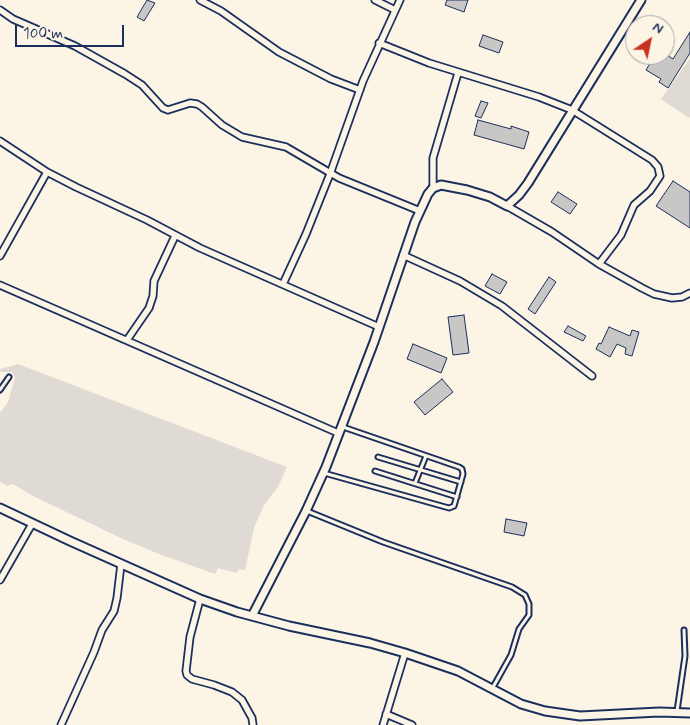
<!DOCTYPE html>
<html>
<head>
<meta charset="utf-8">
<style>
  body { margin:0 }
  #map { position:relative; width:690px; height:725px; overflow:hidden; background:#fcf5e5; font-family:Mynerve,sans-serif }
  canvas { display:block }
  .north { position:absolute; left:625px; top:15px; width:50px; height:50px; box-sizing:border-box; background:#fcf5e5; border:1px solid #a2a6af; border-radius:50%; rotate:34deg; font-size:14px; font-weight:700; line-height:20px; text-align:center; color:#1b2f5e }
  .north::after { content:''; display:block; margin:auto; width:18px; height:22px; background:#c8321e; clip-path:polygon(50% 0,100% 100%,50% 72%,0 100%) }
  .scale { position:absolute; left:15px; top:25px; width:109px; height:22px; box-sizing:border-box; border:2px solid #1b2f5e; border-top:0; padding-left:6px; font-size:15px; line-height:18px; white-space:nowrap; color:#1b2f5e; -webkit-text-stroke:4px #fcf5e5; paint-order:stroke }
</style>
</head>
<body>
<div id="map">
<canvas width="690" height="725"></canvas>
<div class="north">N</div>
<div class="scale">100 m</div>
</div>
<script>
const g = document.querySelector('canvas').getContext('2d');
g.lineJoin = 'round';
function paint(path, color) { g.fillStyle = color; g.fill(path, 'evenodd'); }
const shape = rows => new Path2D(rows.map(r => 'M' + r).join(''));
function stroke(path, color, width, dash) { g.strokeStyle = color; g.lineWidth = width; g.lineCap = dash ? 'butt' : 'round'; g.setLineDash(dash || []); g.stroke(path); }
paint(shape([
  [690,58,690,117,689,118,661,99],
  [18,364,287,467,278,487,264,505,254,528,245,570,239,569,237,573,218,568,215,574,159,554,125,540,33,496,13,484,7,486,0,482,0,413,8,402,15,377,12,372,0,372,0,369]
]), '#dfdbd4');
const building = shape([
  [147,0,155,3,144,21,137,17,147,0],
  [447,0,468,0,464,12,445,5,447,0],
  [690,32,690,53,668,88,659,82,661,79,646,70,655,55,667,55,673,59,690,32],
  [483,35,503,42,499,53,479,46,483,35],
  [481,101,488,103,481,118,475,116,481,101],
  [478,120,511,129,511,126,529,132,524,149,474,135,478,120],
  [673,181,690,192,690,228,656,206,673,181],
  [558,192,577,204,570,214,551,202,558,192],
  [492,274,507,282,500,294,485,286,492,274],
  [549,277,556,282,535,314,528,309,549,277],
  [464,315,469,353,453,355,448,317,464,315],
  [568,326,586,336,583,341,564,332,568,326],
  [609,327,630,336,632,330,639,332,632,356,625,354,626,348,617,344,610,357,596,349,599,343,601,344,609,327],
  [413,344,447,358,441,373,407,359,413,344],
  [442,379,453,392,425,415,414,402,442,379],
  [506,519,527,523,524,536,504,532,506,519]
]);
paint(building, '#c8c7c6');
stroke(building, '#1b2f5e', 1);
const service = shape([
  [0,390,9,377],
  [378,457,461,482],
  [375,471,457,497],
  [324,473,449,508,454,506,463,474,462,469,459,467,343,427],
  [415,483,426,456],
  [307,511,383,542,512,587,525,595,529,604,529,615,519,629,511,655,492,689],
  [677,711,685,656,684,630]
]);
const minor = shape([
  [200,0,221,11,279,52,331,79,360,90],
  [375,0,395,10],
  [0,10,13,19,75,46,125,74,142,85,163,108,168,110,190,103,197,104,202,107,222,125,242,137,286,147,339,178,420,211],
  [379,43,429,63,539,97,572,110,652,160,658,167,660,176,650,191,634,205,621,235,599,264],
  [0,141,47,172,76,187,147,220,200,248,379,327],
  [433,188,433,158,458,73],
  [507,206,552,232,599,264,642,288,654,294,672,298,682,297,690,293],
  [403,255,460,281,502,306,592,376],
  [0,256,47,172],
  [283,284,306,234,330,174,363,81,400,0],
  [0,285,338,433],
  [127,340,149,308,153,296,154,281,175,236],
  [0,580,32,524],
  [200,599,190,637,186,671,187,675,192,679,214,685,232,692,242,700,252,718,253,725],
  [386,714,412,725],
  [61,725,94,652,102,630,114,611,117,598,121,564],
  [383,725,405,653]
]);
const tertiary = shape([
  [0,508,70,541,200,599,237,612,289,626,370,643,405,653,458,671,521,704,545,711,580,716,659,712,690,713],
  [252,616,306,511,326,467,374,342,415,222,428,194,433,188,441,185,467,190,490,197,507,206,519,195,528,183,641,0]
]);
stroke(service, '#1b2f5e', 7);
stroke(minor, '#1b2f5e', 9);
stroke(tertiary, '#1b2f5e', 11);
stroke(service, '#fcf5e5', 3);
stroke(minor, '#fcf5e5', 5.5);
stroke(tertiary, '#fcf5e5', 7);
</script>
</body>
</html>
